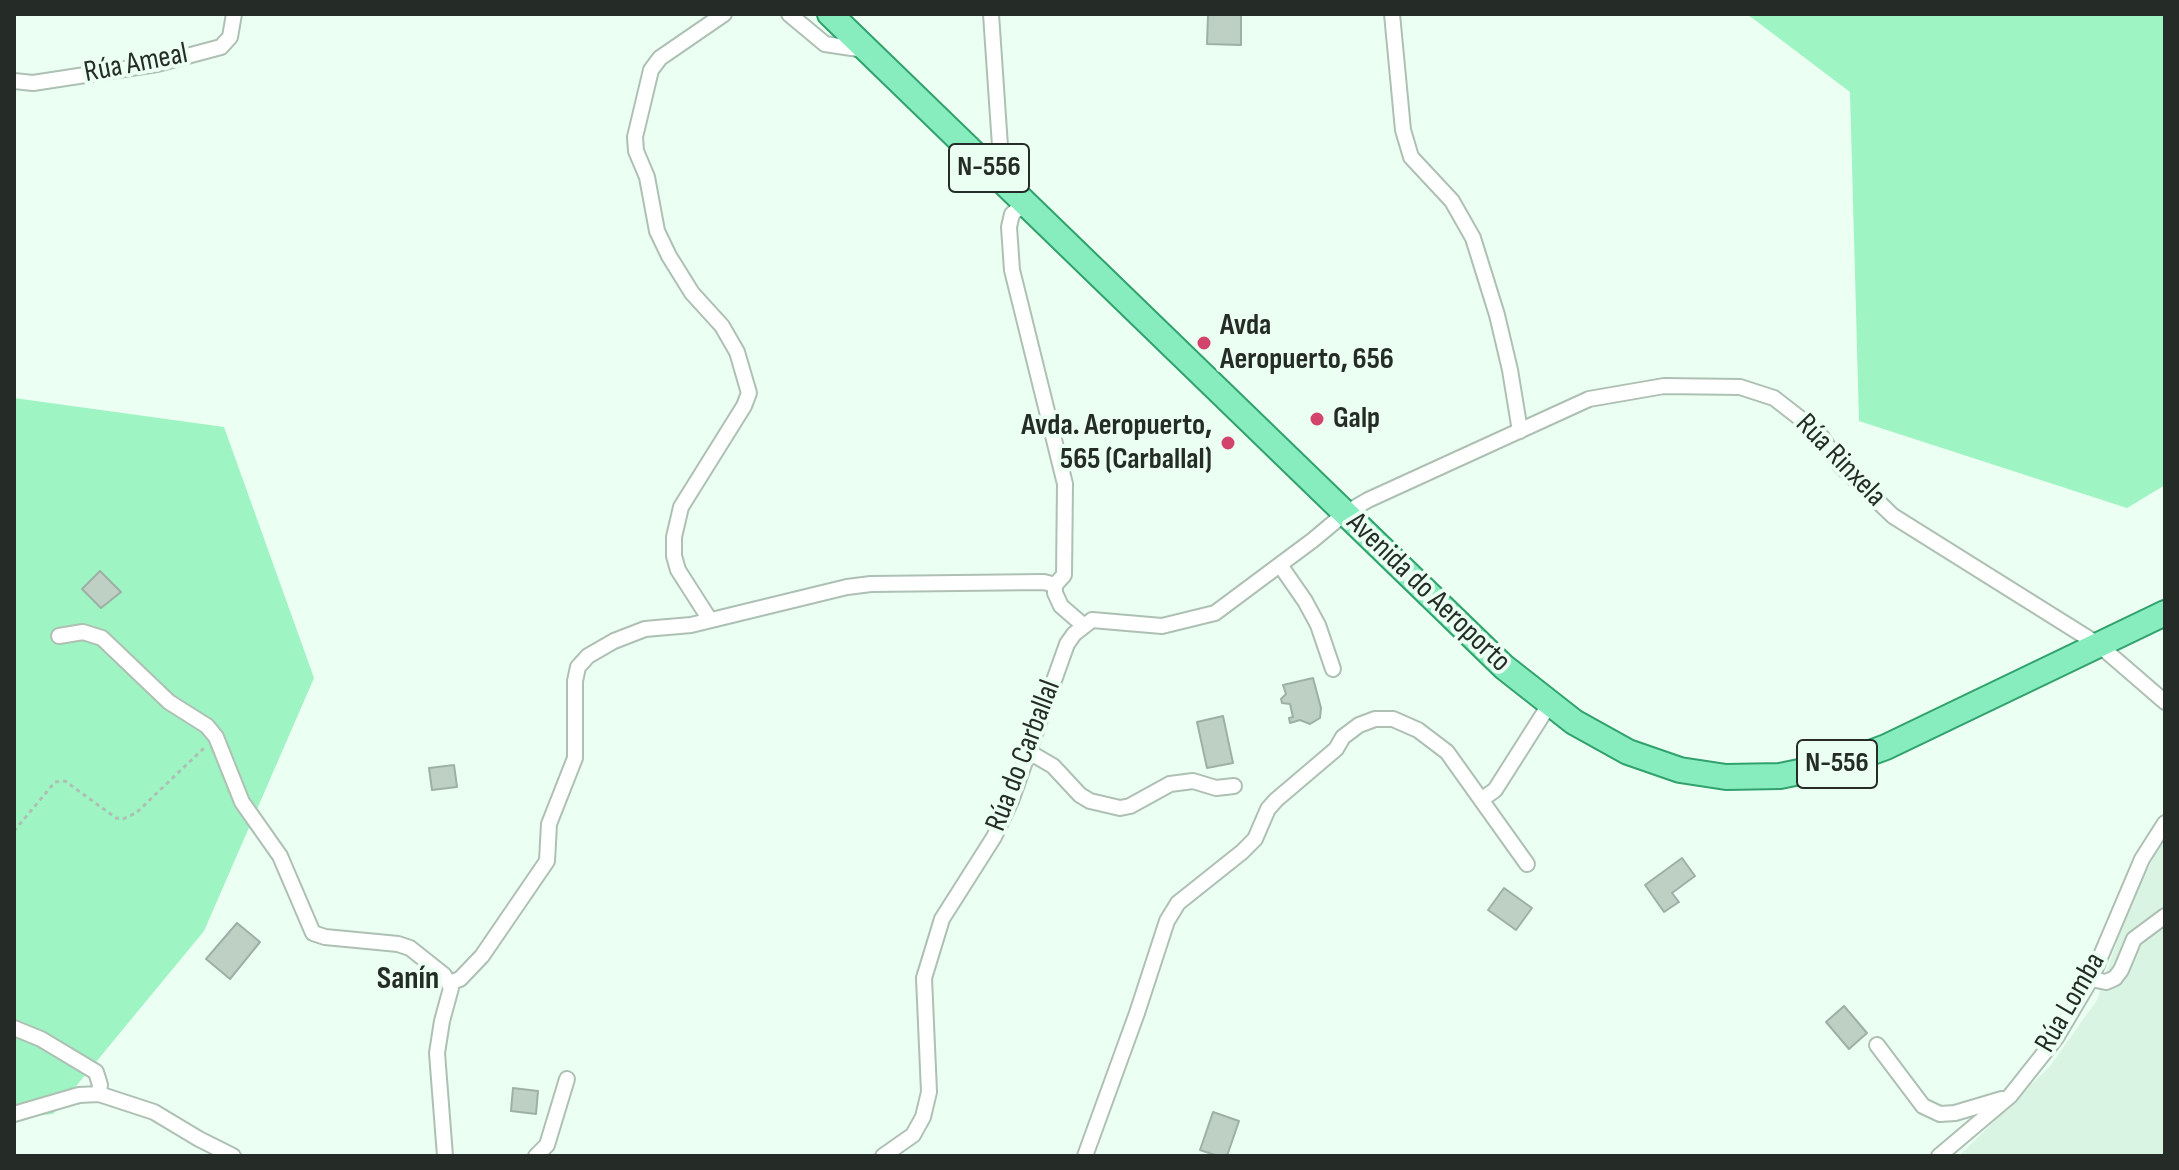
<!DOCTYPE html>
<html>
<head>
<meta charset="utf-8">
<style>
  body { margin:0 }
  #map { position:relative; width:2179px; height:1170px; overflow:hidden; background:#ebfff2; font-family:"Sofia Sans Condensed",sans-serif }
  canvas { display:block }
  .frame { position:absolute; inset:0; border:16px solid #252c27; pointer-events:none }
</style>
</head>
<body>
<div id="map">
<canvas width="2179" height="1170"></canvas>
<div class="frame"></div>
</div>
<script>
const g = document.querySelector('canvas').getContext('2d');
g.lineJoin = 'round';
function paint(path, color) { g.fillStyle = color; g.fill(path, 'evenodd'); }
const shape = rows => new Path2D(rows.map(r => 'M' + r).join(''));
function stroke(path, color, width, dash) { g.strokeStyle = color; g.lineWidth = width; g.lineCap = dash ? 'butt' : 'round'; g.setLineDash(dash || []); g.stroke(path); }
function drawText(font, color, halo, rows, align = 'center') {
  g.font = font + ' "Sofia Sans Condensed",sans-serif'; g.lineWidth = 8; g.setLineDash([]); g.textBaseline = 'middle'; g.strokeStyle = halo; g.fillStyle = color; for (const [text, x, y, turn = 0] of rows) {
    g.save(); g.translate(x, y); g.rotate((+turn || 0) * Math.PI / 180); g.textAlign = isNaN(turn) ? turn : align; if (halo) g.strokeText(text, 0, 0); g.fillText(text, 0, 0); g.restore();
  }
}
paint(shape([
  [2165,833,2165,1156,1959,1156,2050,1066,2097,1000,2126,915]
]), '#d9f4e3');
paint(shape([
  [1747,14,2165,14,2165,485,2127,508,1859,421,1850,92],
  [14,398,224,427,314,678,204,931,53,1114,14,1118]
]), '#9ef4c2');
const building = shape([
  [1238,14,1241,16,1241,45,1207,44,1208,15,1238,14],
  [100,571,121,592,101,608,82,589,100,571],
  [1313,678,1321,708,1320,718,1310,724,1300,720,1290,723,1289,718,1293,717,1290,704,1282,703,1281,699,1286,694,1283,685,1313,678],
  [1223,716,1233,763,1207,768,1197,722,1223,716],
  [454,765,457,787,432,790,429,768,454,765],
  [1682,858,1695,876,1672,893,1679,902,1664,912,1645,885,1682,858],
  [1504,888,1532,908,1516,930,1488,910,1504,888],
  [237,923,260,942,230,979,206,959,237,923],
  [1844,1006,1867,1033,1849,1049,1826,1022,1844,1006],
  [513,1088,538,1091,536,1114,511,1111,513,1088],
  [1213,1112,1239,1121,1227,1156,1218,1156,1200,1150,1213,1112]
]);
paint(building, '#bed0c4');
stroke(building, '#9eb0a5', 2);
const street = shape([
  [789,14,825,44,865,50],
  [1392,14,1403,130,1411,157,1452,201,1473,238,1497,315,1510,370,1520,431],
  [14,81,33,83,157,64,221,47,230,37,234,14],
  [984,163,1000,146,991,14],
  [1025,203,1012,214,1009,227,1012,270,1065,484,1064,575,1055,585,1055,593,1061,606,1083,625],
  [1280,565,1305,601,1318,625,1333,669],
  [710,620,678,570,674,556,674,537,681,507,744,406,749,393,737,352,722,326,692,293,669,256,657,231,647,177,636,151,635,137,651,70,660,58,724,14],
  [59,636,83,632,102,638,169,702,207,726,216,737,242,802,280,856,313,933,325,937,398,944,410,948,444,975,451,988,442,1021,437,1053,445,1156],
  [1029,752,1053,766,1080,795,1090,801,1120,808,1130,806,1170,784,1193,781,1216,788,1234,786],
  [1481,800,1495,790,1549,705],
  [2091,979,2106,982,2115,978,2121,970,2134,939,2165,916],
  [449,983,460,979,482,956,547,861,549,824,575,758,575,681,578,667,588,656,614,641,645,629,691,625,847,587,871,584,1044,582,1055,585],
  [14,1028,41,1039,96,1072,100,1085,99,1094],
  [1877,1045,1923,1106,1940,1114,1955,1113,2002,1099],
  [14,1114,79,1095,99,1094,154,1112,199,1139,233,1156],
  [536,1156,547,1145,567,1079],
  [883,1156,913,1135,923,1117,929,1092,924,978,942,919,994,837,1011,801,1067,644,1074,634,1092,620,1162,626,1215,613,1313,540,1344,514,1368,500,1589,399,1664,386,1740,387,1774,398,1819,433,1840,465,1893,516,2099,645,2165,702],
  [1085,1156,1137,1013,1167,921,1178,903,1242,852,1255,839,1268,809,1276,800,1336,749,1343,737,1359,725,1375,719,1393,719,1418,730,1447,752,1527,864],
  [1939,1156,2010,1096,2056,1038,2091,979,2142,859,2165,823]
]);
const primary = shape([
  [830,14,1504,667,1574,722,1628,752,1680,770,1726,777,1780,776,1843,763,1886,747,2165,613]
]);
stroke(street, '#aec0b4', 18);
stroke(primary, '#31a26d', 28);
stroke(shape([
  [14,831,55,782,65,781,116,818,123,819,136,813,204,748]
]), '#afbfb5', 3, [4, 4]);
stroke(street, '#fff', 14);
stroke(primary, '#87edbe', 24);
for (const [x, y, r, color] of [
  [1204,343,8,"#d3446c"],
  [1317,419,8,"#d3446c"],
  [1228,443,8,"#d3446c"]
]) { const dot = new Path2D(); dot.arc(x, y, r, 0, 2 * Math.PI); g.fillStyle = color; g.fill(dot); stroke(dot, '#ebfff2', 3); }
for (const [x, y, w] of [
  [989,168,80],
  [1837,764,80]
]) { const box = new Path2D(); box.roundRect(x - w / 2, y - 24, w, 48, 6); g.fillStyle = '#ebfff2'; g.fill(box); stroke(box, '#252c27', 2); }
drawText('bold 28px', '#252c27', null, [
  ["N-556",989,168],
  ["N-556",1837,764]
]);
drawText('30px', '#252c27', '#ebfff2', [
  ["Rúa Ameal",136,64,-11],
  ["Rúa Rinxela",1840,461,46],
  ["Avenida do Aeroporto",1428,593,44],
  ["Rúa do Carballal",1024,756,-69],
  ["Rúa Lomba",2071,1003,-60]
]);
drawText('bold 30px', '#252c27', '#ebfff2', [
  ["Avda",1220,326],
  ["Aeropuerto, 656",1220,360],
  ["Galp",1333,419],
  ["Avda. Aeropuerto,",1212,426,"right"],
  ["565 (Carballal)",1212,460,"right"]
], 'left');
drawText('bold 32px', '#252c27', '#ebfff2', [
  ["Sanín",408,980]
]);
</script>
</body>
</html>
